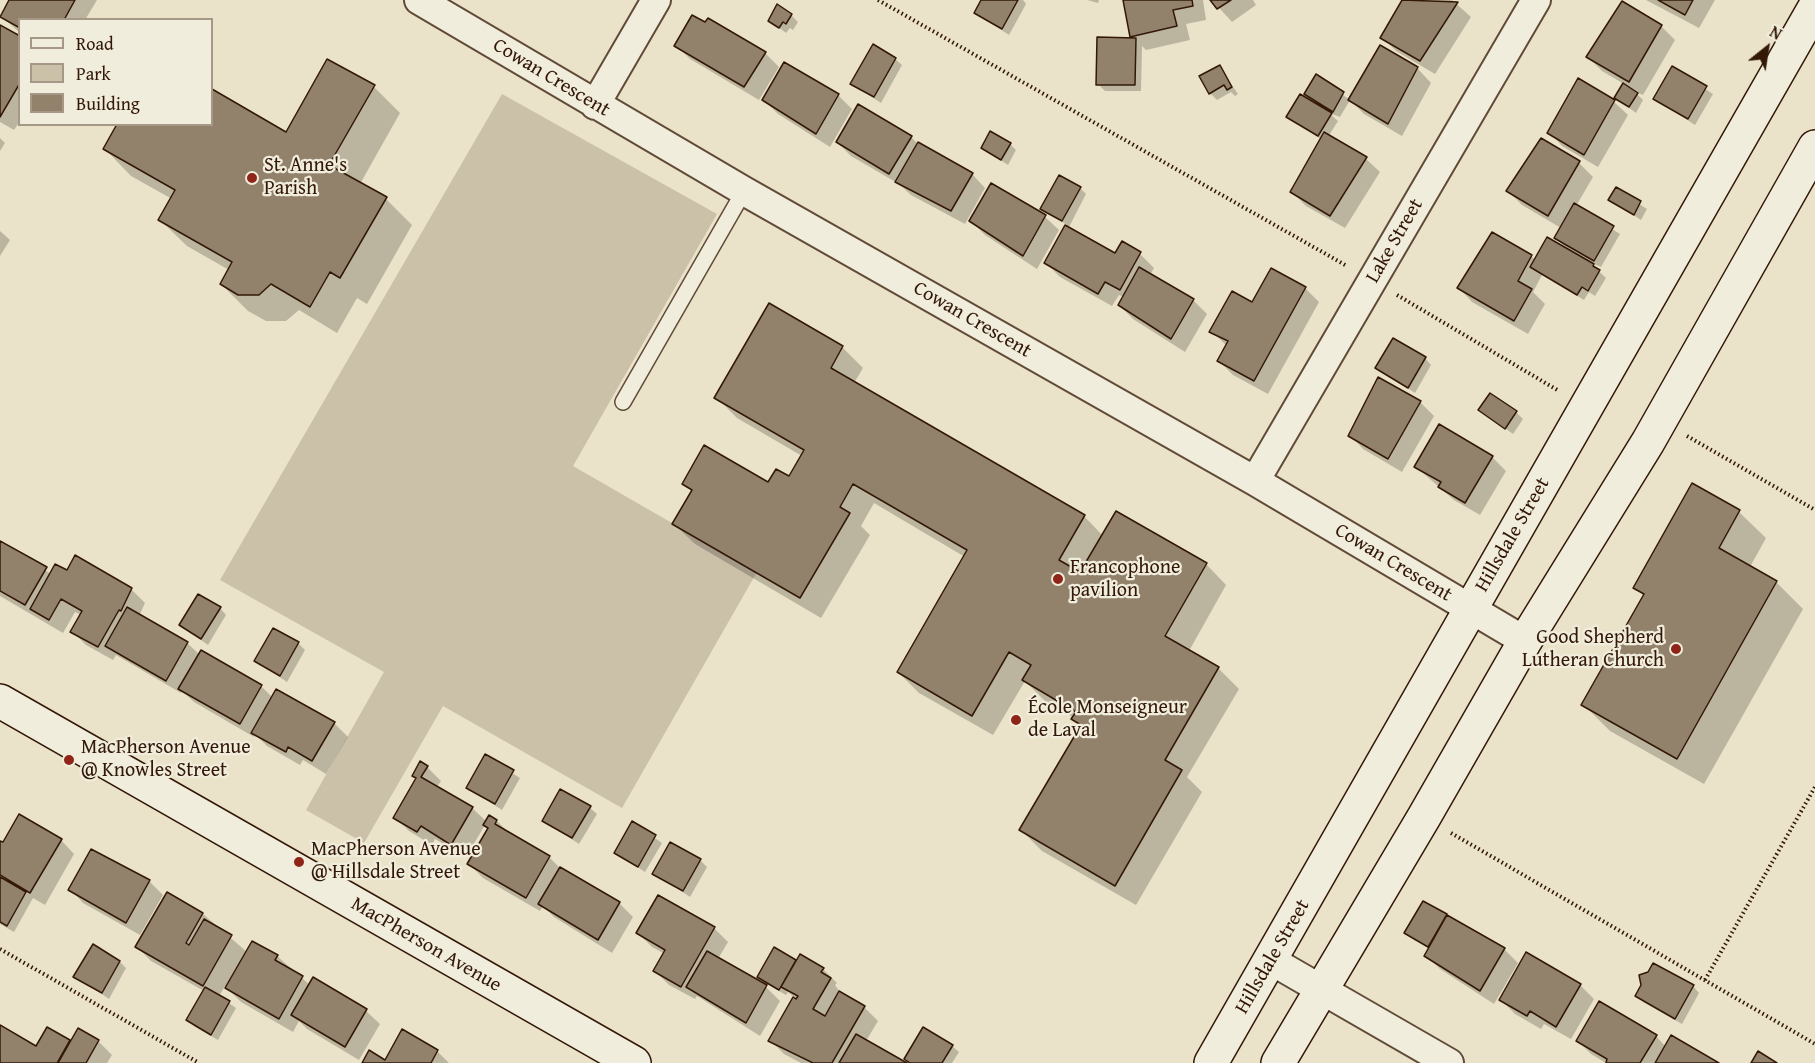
<!DOCTYPE html>
<html>
<head>
<meta charset="utf-8">
<style>
  body { margin:0 }
  #map { position:relative; width:1815px; height:1063px; overflow:hidden; background:#eae3c9; font-family:"Gentium Book Plus",serif }
  canvas { display:block }
  .legend { position:absolute; left:18px; top:18px; width:195px; height:108px; box-sizing:border-box; background:#f1eddc; border:2px solid #a59887; margin:0; padding:8px 10px; list-style:none; font-size:18px; color:#331808 }
  .legend li { display:flex; align-items:center; gap:12px; height:30px }
  .legend b { width:30px; border:2px solid #a59887 }
  .north { position:absolute; left:1737px; top:18px; width:60px; height:60px; -webkit-text-stroke:4px #f1eddc; paint-order:stroke; rotate:30deg; font-size:16px; font-weight:700; line-height:24px; text-align:center; color:#331808 }
  .north::after { content:''; display:block; margin:auto; width:21px; height:27px; background:#331808; clip-path:polygon(50% 0,100% 100%,50% 72%,0 100%) }
</style>
</head>
<body>
<div id="map">
<canvas width="1815" height="1063"></canvas>
<ul class="legend">
<li><b style="height:8px;background:#f1eddc"></b>Road</li>
<li><b style="height:16px;background:#cbc0a8"></b>Park</li>
<li><b style="height:16px;background:#92826c"></b>Building</li>
</ul>
<div class="north">N</div>
</div>
<script>
const g = document.querySelector('canvas').getContext('2d');
g.lineJoin = 'round';
function paint(path, color) { g.fillStyle = color; g.fill(path, 'evenodd'); }
const shape = rows => new Path2D(rows.map(r => 'M' + r).join(''));
function stroke(path, color, width, dash) { g.strokeStyle = color; g.lineWidth = width; g.lineCap = dash ? 'butt' : 'round'; g.setLineDash(dash || []); g.stroke(path); }
function drawText(font, color, halo, rows, align = 'center') {
  g.font = font + ' "Gentium Book Plus",serif'; g.lineWidth = 4.5; g.setLineDash([]); g.textBaseline = 'middle'; g.strokeStyle = halo; g.fillStyle = color; for (const [text, x, y, turn = 0] of rows) {
    g.save(); g.translate(x, y); g.rotate((+turn || 0) * Math.PI / 180); g.textAlign = isNaN(turn) ? turn : align; if (halo) g.strokeText(text, 0, 0); g.fillText(text, 0, 0); g.restore();
  }
}
paint(shape([
  [502,94,717,214,573,466,757,572,622,808,443,706,364,843,306,810,384,672,220,580]
]), '#cbc0a8');
paint(shape([
  [11,0,97,0,85,20,20,20,20,33,1,16],
  [983,0,1023,0,1026,4,1009,35,976,13],
  [1087,0,1099,0,1098,3],
  [1123,0,1203,0,1206,20,1186,24,1190,40,1146,50,1142,46,1141,91,1105,91,1098,84,1135,39,1132,36],
  [1212,0,1253,0,1256,5,1232,22],
  [1403,0,1452,0,1471,17,1435,74,1396,51,1382,37],
  [1646,0,1715,0,1699,28],
  [1623,4,1661,26,1675,40,1643,95,1634,91,1643,100,1636,113,1616,98,1624,84,1602,71,1588,57],
  [791,15,798,22,793,30,790,28,786,33,770,21],
  [0,26,20,37,20,121,14,130,0,122],
  [676,45,765,53,779,67,759,100,690,59],
  [1381,48,1418,69,1431,83,1402,136,1364,114,1350,100,1340,117,1329,113,1338,121,1328,137,1366,159,1380,172,1345,228,1306,206,1292,192,1322,140,1288,117,1316,76,1350,100],
  [895,59,902,65,881,103,852,84],
  [1219,67,1238,94,1235,96,1231,92,1217,100,1210,93],
  [1673,68,1713,94,1695,125,1655,99],
  [1579,80,1614,102,1628,115,1598,167,1562,146,1549,132],
  [374,87,400,113,360,184,386,199,412,225,367,304,357,298,337,333,299,310,286,321,266,321,248,311,221,284,229,270,187,246,160,220,172,199,131,176,105,149,212,124,212,91,286,134],
  [838,95,852,109,830,147,778,114,764,100],
  [911,137,918,144,972,174,985,188,965,224,911,195,899,184,851,156,837,142],
  [0,138,5,143,0,151],
  [1541,140,1579,163,1593,177,1576,206,1620,234,1601,267,1589,262,1606,278,1595,296,1589,292,1584,300,1542,275,1533,292,1545,304,1528,334,1472,302,1459,288,1531,256,1535,260,1566,248,1555,238,1561,228,1522,205,1508,191],
  [1010,144,1016,150,1008,165,982,148],
  [992,185,1045,217,1059,230,1037,269,985,235,971,221],
  [1080,188,1086,194,1068,229,1116,255,1122,243,1140,254,1154,268,1150,275,1193,300,1207,314,1185,352,1133,319,1119,305,1124,297,1119,295,1112,306,1060,277,1046,263,1067,225,1042,209],
  [1616,189,1647,209,1641,220,1610,200],
  [0,231,10,240,0,256],
  [1305,288,1319,302,1268,394,1233,375,1219,361,1227,346,1211,331,1253,304],
  [770,305,842,347,863,368,854,383,1084,516,1103,536,1206,564,1226,585,1189,651,1218,668,1239,689,1187,777,1202,792,1136,905,1042,851,1021,830,1081,727,1074,718,1045,701,1025,681,993,735,919,693,898,672,965,557,874,503,861,526,870,535,821,618,695,544,674,524,693,492,684,483,769,485,789,478,802,456,737,418,716,397],
  [1425,358,1431,365,1415,393,1377,368],
  [1420,402,1434,416,1402,472,1363,449,1350,435],
  [1480,410,1516,412,1523,419,1513,434],
  [1492,457,1506,471,1480,515,1454,500,1416,467],
  [1693,485,1739,512,1766,538,1750,567,1776,582,1803,609,1704,784,1610,731,1583,704,1644,596,1635,587],
  [0,543,51,574,68,572,131,589,145,603,139,616,187,643,200,655,261,686,273,698,334,723,348,737,326,774,303,760,300,765,267,746,255,734,254,737,194,702,182,691,181,693,116,655,113,660,86,645,72,631,81,615,75,612,63,633,0,596],
  [220,608,226,615,208,645,180,625],
  [298,643,305,650,287,682,256,661],
  [485,756,520,778,502,810,468,788],
  [427,767,441,781,437,787,472,808,487,822,497,821,511,835,549,857,563,871,619,903,633,917,612,953,554,917,543,906,540,911,483,878,469,864,489,829,485,825,466,857,435,839,432,845,409,831,395,817,417,779,413,776],
  [590,808,597,814,579,844,544,821],
  [633,823,662,843,645,872,616,853],
  [61,840,74,854,45,905,33,898,14,932,0,924,0,842],
  [700,860,707,867,690,897,654,873],
  [149,881,163,895,140,935,83,903,70,889],
  [168,894,203,914,247,952,277,956,310,985,314,979,366,1011,380,1024,359,1060,307,1029,299,1021,293,1032,241,1002,225,986,219,996,236,1008,218,1040,195,1027,188,1020,204,991,151,961,137,947],
  [1446,916,1504,949,1518,963,1494,1004,1440,969,1426,955,1430,949,1406,933],
  [714,928,728,942,718,959,766,987,780,1001,760,1036,697,996,695,999,669,985,655,971,665,954,652,947,638,933],
  [795,961,823,969,837,983,835,985,842,995,864,1007,878,1021,866,1041,904,1063,801,1063,784,1054,770,1040,795,998,788,992,786,995,765,983,759,977],
  [120,962,126,968,109,999,75,976],
  [1580,985,1594,999,1571,1039,1544,1024,1541,1029,1515,1014,1501,1000],
  [1642,985,1693,986,1699,993,1682,1024,1643,1002,1637,996],
  [0,1027,37,1048,48,1029,72,1043,98,1041,112,1055,107,1063,0,1063],
  [1656,1036,1666,1047,1716,1063,1606,1063,1591,1054,1577,1040],
  [952,1046,959,1052,952,1063,910,1063,906,1059],
  [437,1051,449,1063,363,1063,385,1062]
]), '#0003');
const building = shape([
  [9,0,75,0,64,20,20,20,20,28,0,17,9,0],
  [981,0,1018,0,1002,29,974,13,981,0],
  [1123,0,1192,0,1193,6,1173,10,1177,26,1130,37,1123,0],
  [1210,0,1231,0,1217,9,1210,0],
  [1402,0,1458,2,1420,61,1380,38,1402,0],
  [1658,0,1693,0,1685,15,1658,0],
  [1622,1,1662,25,1629,82,1586,57,1622,1],
  [777,4,792,14,786,24,783,22,779,28,768,21,777,4],
  [692,15,705,22,708,18,766,52,744,87,674,46,692,15],
  [0,25,20,36,20,83,0,117,0,25],
  [1097,37,1136,38,1135,85,1096,85,1097,37],
  [873,44,896,58,874,97,850,84,873,44],
  [1380,45,1418,67,1388,124,1348,100,1380,45],
  [327,59,375,85,329,165,387,197,340,278,330,272,310,307,271,284,259,295,238,295,220,284,232,262,158,220,175,190,103,149,117,124,212,124,212,89,286,132,327,59],
  [784,62,839,94,816,134,762,100,784,62],
  [1220,65,1232,87,1227,90,1224,85,1209,94,1199,76,1220,65],
  [1672,66,1707,86,1688,119,1653,99,1672,66],
  [1316,74,1344,92,1333,112,1304,94,1316,74],
  [1578,78,1615,100,1584,155,1547,133,1578,78],
  [1623,83,1638,93,1629,107,1614,98,1623,83],
  [1300,94,1332,113,1318,136,1286,117,1300,94],
  [858,104,912,136,889,174,836,142,858,104],
  [990,131,1011,143,1001,160,981,148,990,131],
  [1324,132,1367,157,1330,216,1290,192,1324,132],
  [1541,138,1580,161,1548,216,1506,191,1541,138],
  [918,142,973,173,951,211,895,182,918,142],
  [1059,175,1081,187,1062,221,1040,209,1059,175],
  [991,183,1046,215,1023,256,969,221,991,183],
  [1616,187,1641,201,1634,215,1608,200,1616,187],
  [1574,203,1614,226,1594,261,1554,238,1574,203],
  [1065,225,1115,253,1122,241,1141,252,1120,290,1105,282,1098,294,1044,263,1065,225],
  [1492,232,1532,255,1518,281,1532,289,1514,321,1457,288,1492,232],
  [1547,237,1594,264,1593,266,1600,270,1588,291,1582,287,1577,295,1530,267,1547,237],
  [1139,267,1194,299,1171,339,1118,305,1139,267],
  [1271,268,1306,287,1254,381,1217,361,1228,341,1209,332,1232,291,1252,302,1271,268],
  [769,303,843,346,831,368,1085,515,1059,560,1080,572,1116,511,1207,563,1165,636,1219,667,1165,760,1182,770,1115,886,1019,830,1081,725,1071,719,1076,712,1022,680,1031,665,1009,652,972,716,897,672,967,550,853,484,840,507,850,513,800,598,672,524,692,490,682,484,704,445,768,482,776,469,789,476,804,450,714,398,769,303],
  [1393,338,1426,357,1408,388,1375,368,1393,338],
  [1378,377,1421,401,1388,459,1348,436,1378,377],
  [1490,393,1517,411,1505,429,1478,410,1490,393],
  [1439,424,1493,456,1465,503,1438,487,1441,482,1414,467,1439,424],
  [1692,483,1740,510,1719,548,1777,581,1677,759,1581,705,1644,594,1633,588,1692,483],
  [0,541,47,567,25,605,0,591,0,541],
  [75,555,132,588,121,611,119,610,98,647,70,632,82,611,61,599,49,620,30,609,55,564,67,570,75,555],
  [198,594,221,607,201,639,179,625,198,594],
  [127,607,188,642,166,681,105,646,127,607],
  [273,628,299,642,280,676,254,661,273,628],
  [201,650,262,685,240,724,178,689,201,650],
  [276,689,335,722,312,761,288,747,286,752,251,733,276,689],
  [485,754,514,770,495,804,466,788,485,754],
  [420,761,428,766,421,777,473,807,451,845,421,826,417,832,393,818,416,778,412,776,420,761],
  [560,789,591,806,572,838,542,821,560,789],
  [19,814,62,839,30,893,0,875,0,841,3,842,19,814],
  [489,815,497,820,495,824,550,856,526,898,467,864,488,828,483,825,489,815],
  [632,821,656,835,638,867,614,853,632,821],
  [670,842,701,859,683,891,652,874,670,842],
  [91,849,150,880,126,923,68,890,91,849],
  [560,867,620,902,598,940,538,904,560,867],
  [0,877,26,892,7,926,0,922,0,877],
  [167,892,203,913,186,943,189,945,204,919,232,935,203,986,135,947,167,892],
  [658,895,715,927,681,987,653,971,665,950,636,933,658,895],
  [1423,901,1447,914,1428,947,1404,933,1423,901],
  [1447,915,1505,948,1480,991,1424,956,1447,915],
  [252,941,278,955,275,960,303,976,279,1019,225,988,252,941],
  [93,944,120,961,102,993,73,977,93,944],
  [774,947,796,960,779,990,757,977,774,947],
  [707,951,767,985,746,1023,686,987,707,951],
  [1526,952,1581,984,1556,1027,1530,1011,1527,1016,1499,1000,1526,952],
  [800,954,824,968,821,972,831,978,813,1009,825,1016,839,991,865,1006,832,1063,813,1063,768,1041,793,997,796,999,798,996,781,987,800,954],
  [1653,963,1694,985,1675,1019,1635,996,1641,985,1639,975,1648,972,1653,963],
  [313,977,367,1009,345,1047,291,1015,313,977],
  [205,987,230,1001,211,1035,186,1020,205,987],
  [1599,1001,1657,1035,1640,1063,1606,1063,1607,1059,1576,1041,1599,1001],
  [0,1025,36,1046,47,1027,70,1040,57,1063,0,1063,0,1025],
  [923,1027,953,1045,942,1063,910,1063,904,1059,923,1027],
  [78,1028,99,1040,86,1063,58,1063,78,1028],
  [402,1029,438,1050,431,1063,362,1063,369,1050,385,1060,402,1029],
  [856,1034,893,1055,907,1063,839,1063,856,1034],
  [1671,1035,1719,1063,1655,1063,1671,1035],
  [1758,1051,1777,1063,1751,1063,1758,1051]
]);
paint(building, '#92826c');
stroke(building, '#331808', 1.5);
const lane = shape([
  [623,402,744,191]
]);
const street = shape([
  [419,0,744,191,1255,481,1525,641],
  [595,105,656,0],
  [1255,481,1536,0],
  [1272,961,1449,1063]
]);
const secondary = shape([
  [0,701,634,1063],
  [1211,1063,1815,7],
  [1278,1063,1424,817,1525,641,1648,442,1815,147]
]);
stroke(lane, '#614b38', 18);
stroke(street, '#614b38', 32);
stroke(secondary, '#331808', 36);
stroke(shape([
  [878,0,1347,266],
  [1397,295,1559,391],
  [1687,436,1815,510],
  [1451,833,1815,1044],
  [0,949,199,1063],
  [1705,980,1815,787]
]), '#331808', 4, [1.5, 3]);
stroke(lane, '#f1eddc', 15);
stroke(street, '#f1eddc', 28);
stroke(secondary, '#f1eddc', 33);
for (const [x, y, r, color] of [
  [252,178,6,"#8f2418"],
  [1058,579,6,"#8f2418"],
  [1676,649,6,"#8f2418"],
  [1016,720,6,"#8f2418"],
  [69,760,6,"#8f2418"],
  [299,862,6,"#8f2418"]
]) { const dot = new Path2D(); dot.arc(x, y, r, 0, 2 * Math.PI); g.fillStyle = color; g.fill(dot); stroke(dot, '#f1eddc', 2); }
drawText('20px', '#331808', '#f1eddc', [
  ["Cowan Crescent",551,78,31],
  ["Lake Street",1395,241,-60],
  ["Cowan Crescent",972,320,30],
  ["Hillsdale Street",1513,535,-60],
  ["Cowan Crescent",1393,563,31],
  ["MacPherson Avenue",426,945,30],
  ["Hillsdale Street",1273,957,-60]
]);
drawText('20px', '#331808', '#f1eddc', [
  ["St. Anne's",264,166],
  ["Parish",264,189],
  ["Francophone",1070,568],
  ["pavilion",1070,591],
  ["Good Shepherd",1664,638,"right"],
  ["Lutheran Church",1664,661,"right"],
  ["École Monseigneur",1028,708],
  ["de Laval",1028,731],
  ["MacPherson Avenue",81,748],
  ["@ Knowles Street",81,771],
  ["MacPherson Avenue",311,850],
  ["@ Hillsdale Street",311,873]
], 'left');
</script>
</body>
</html>
